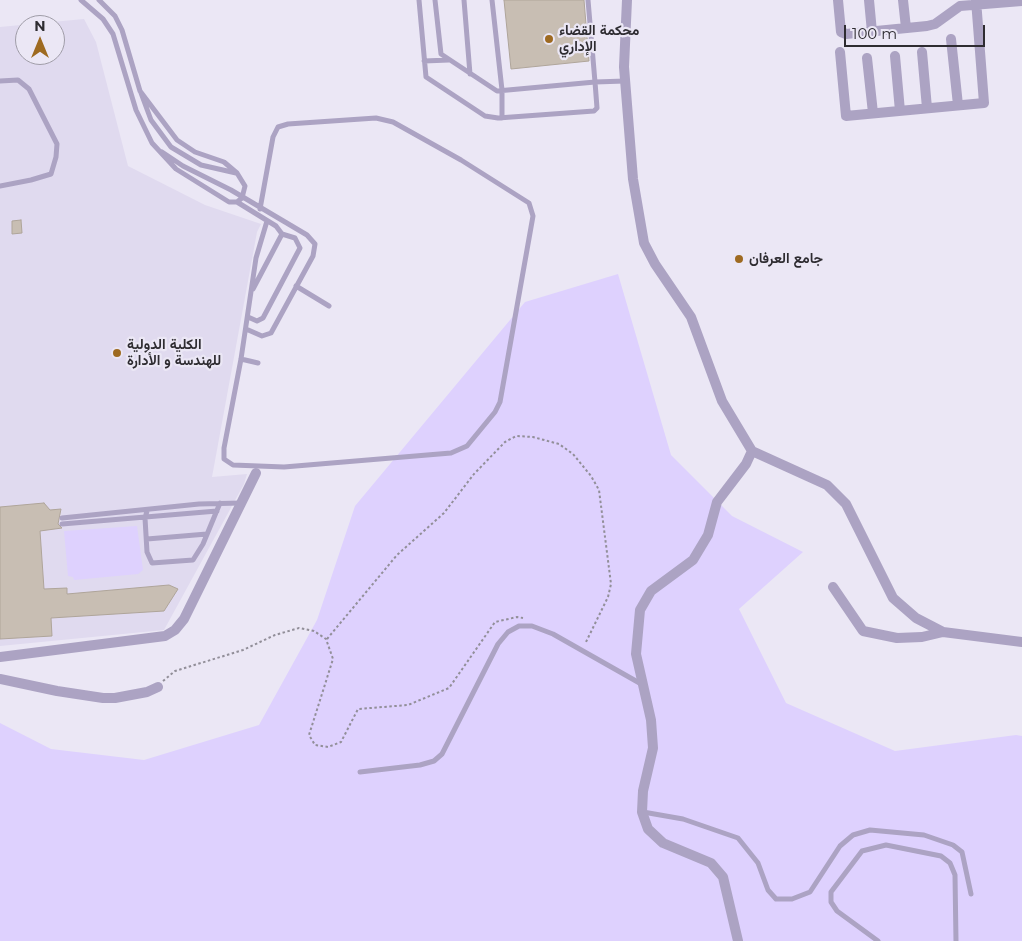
<!DOCTYPE html>
<html>
<head>
<meta charset="utf-8">
<style>
  body { margin:0 }
  #map { position:relative; width:1022px; height:941px; overflow:hidden; background:#ebe7f5; font-family:Montserrat,sans-serif }
  canvas { display:block }
  .north { position:absolute; left:15px; top:15px; width:50px; height:50px; box-sizing:border-box; background:#ebe7f5; border:1px solid #9f9ca7; border-radius:50%; rotate:0deg; font-size:14px; font-weight:700; line-height:20px; text-align:center; color:#2e2c31 }
  .north::after { content:''; display:block; margin:auto; width:18px; height:22px; background:#9e6a21; clip-path:polygon(50% 0,100% 100%,50% 72%,0 100%) }
  .scale { position:absolute; left:844px; top:25px; width:141px; height:22px; box-sizing:border-box; border:2px solid #2e2c31; border-top:0; padding-left:6px; font-size:15px; line-height:18px; white-space:nowrap; color:#2e2c31; -webkit-text-stroke:4px #ebe7f5; paint-order:stroke }
</style>
</head>
<body>
<div id="map">
<canvas width="1022" height="941"></canvas>
<div class="north">N</div>
<div class="scale">100 m</div>
</div>
<script>
const g = document.querySelector('canvas').getContext('2d');
g.lineJoin = 'round';
function paint(path, color) { g.fillStyle = color; g.fill(path, 'evenodd'); }
const shape = rows => new Path2D(rows.map(r => 'M' + r).join(''));
function stroke(path, color, width, dash) { g.strokeStyle = color; g.lineWidth = width; g.lineCap = dash ? 'butt' : 'round'; g.setLineDash(dash || []); g.stroke(path); }
function drawText(font, color, halo, rows, align = 'center') {
  g.font = font + ' Montserrat,Vazirmatn,sans-serif'; g.lineWidth = 4.5; g.setLineDash([]); g.textBaseline = 'middle'; g.strokeStyle = halo; g.fillStyle = color; for (const [text, x, y, turn = 0] of rows) {
    g.save(); g.translate(x, y); g.rotate((+turn || 0) * Math.PI / 180); g.textAlign = isNaN(turn) ? turn : align; if (halo) g.strokeText(text, 0, 0); g.fillText(text, 0, 0); g.restore();
  }
}
paint(shape([
  [84,19,96,42,128,166,205,205,261,224,257,232,212,477,247,474,244,484,164,630,0,646,0,27],
  [25,25,55,25,55,55,25,55]
]), '#e0daef');
paint(shape([
  [618,274,671,455,732,516,803,552,739,609,786,703,895,751,1016,735,1022,736,1022,941,0,941,0,723,51,749,144,760,259,725,317,620,355,506,525,302],
  [137,526,143,570,138,574,74,580,73,577,68,576,64,531]
]), '#ded1fe');
const building = shape([
  [504,0,584,0,589,61,511,69,504,0],
  [21,220,22,233,12,234,12,221,21,220],
  [44,503,50,510,61,509,58,524,62,528,40,531,44,589,67,588,67,594,169,585,178,589,164,611,51,618,52,636,0,639,0,507,44,503]
]);
paint(building, '#c8beb3');
stroke(building, '#afa59a', 1);
stroke(shape([
  [327,639,397,555,444,513,474,474,505,442,516,436,533,437,559,444,573,454,591,476,599,490,611,584,608,597,585,644],
  [163,681,175,671,243,650,275,635,299,628,314,631,326,639,333,659,309,735,315,745,328,747,341,742,358,709,408,705,449,688,495,622,517,617,523,618]
]), '#928f99', 2, [2.5, 2.5]);
stroke(shape([
  [81,0,103,19,113,34,136,110,152,143,176,169,229,202,237,202,242,198,245,186,237,173,224,162,195,152,177,140,140,91,122,30,115,16,99,0],
  [419,0,426,77,485,116,498,118,594,111,597,108,595,82,625,81],
  [435,0,441,54,497,91,595,82,588,0],
  [464,0,470,74],
  [492,0,502,90,502,118],
  [424,61,449,60],
  [0,81,18,80,29,89,57,144,56,157,51,174,31,180,0,186],
  [141,93,151,120,171,147,201,165,236,173],
  [162,152,183,166,231,190,307,235,315,244,313,256,271,333,262,336,246,329],
  [237,202,276,226,282,234,295,238,300,248,263,318,257,321,248,317],
  [260,209,273,137,278,127,288,124,376,118,393,122,461,160,529,203,533,216,500,402,495,412,467,446,451,453,284,467,233,465,224,459,224,448,241,359,256,258,267,221],
  [296,286,329,306],
  [253,289,282,234],
  [241,359,258,363],
  [147,511,145,518,147,552,152,563,193,560,203,544,220,503],
  [62,518,199,504,241,503],
  [62,524,217,511],
  [147,539,207,534],
  [360,772,420,765,434,761,442,754,498,644,508,632,519,626,532,626,553,634,643,685],
  [643,812,683,819,738,838,758,863,768,890,776,899,792,899,810,892,840,846,853,835,870,830,924,835,953,845,962,852,971,894],
  [878,941,837,911,831,902,831,892,862,851,886,845,941,856,950,863,955,875,956,941]
]), '#aca3c3', 5);
stroke(shape([
  [627,0,624,67,633,179,644,243,655,264,691,317,722,401,752,451,827,485,846,504,893,598,916,618,943,632,1022,642],
  [838,0,841,32,846,34,927,26,935,24,960,6,1022,1],
  [869,0,872,32],
  [903,0,906,28],
  [951,39,958,105],
  [840,52,846,116,984,103,976,0],
  [922,52,927,108],
  [895,56,900,111],
  [867,58,873,113],
  [833,587,863,631,897,638,922,637,943,632],
  [0,657,165,636,175,630,184,619,256,473],
  [0,679,57,691,103,698,115,698,147,692,158,687],
  [738,941,723,877,711,863,663,843,648,829,642,812,643,791,653,748,651,720,636,654,640,610,651,591,693,560,708,535,717,502,746,464,752,451]
]), '#aca3c3', 10);
for (const [x, y, r, color] of [
  [549,39,5,"#9e6a21"],
  [739,259,5,"#9e6a21"],
  [117,353,5,"#9e6a21"]
]) { const dot = new Path2D(); dot.arc(x, y, r, 0, 2 * Math.PI); g.fillStyle = color; g.fill(dot); stroke(dot, '#ebe7f5', 2); }
drawText('bold 14px', '#2e2c31', '#ebe7f5', [
  ["محكمة القضاء",559,31],
  ["الإداري",559,47],
  ["جامع العرفان",749,259],
  ["الكلية الدولية",127,345],
  ["للهندسة و الأدارة",127,361]
], 'left');
</script>
</body>
</html>
